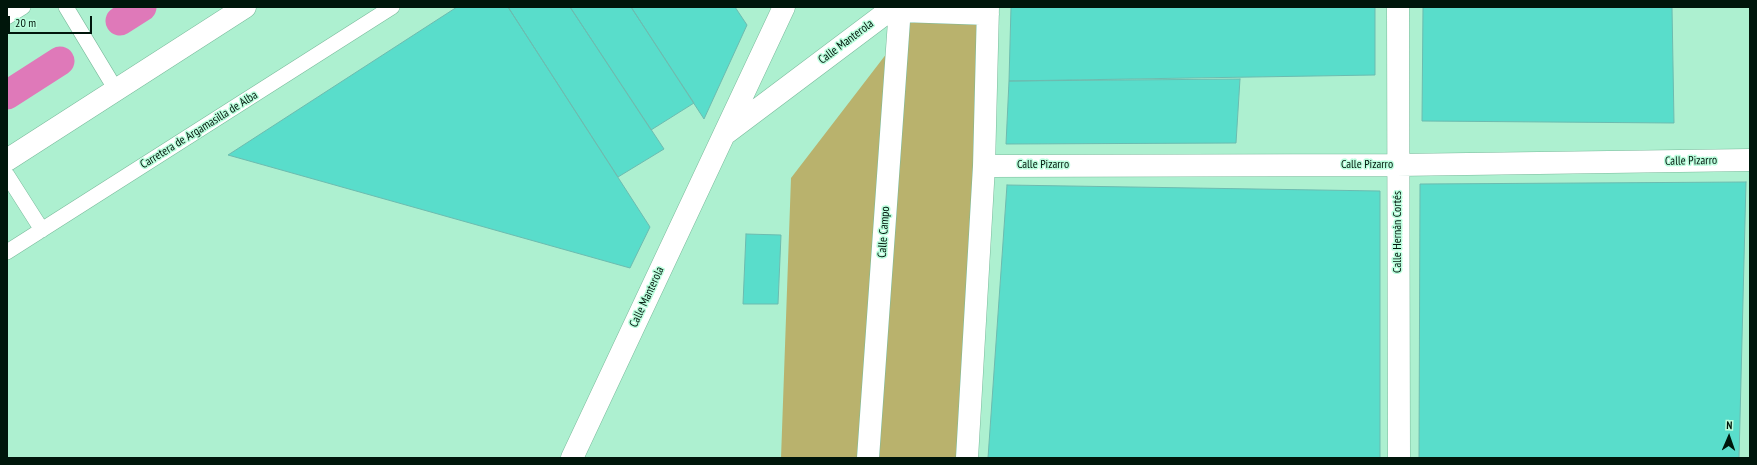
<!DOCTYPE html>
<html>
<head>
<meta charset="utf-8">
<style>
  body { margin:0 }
  #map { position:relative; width:1757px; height:465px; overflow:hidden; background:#adf0d0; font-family:"PT Sans Narrow",sans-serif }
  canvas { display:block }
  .frame { position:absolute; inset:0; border:8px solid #00160b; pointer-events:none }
  .north { position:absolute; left:1709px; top:417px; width:40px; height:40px; -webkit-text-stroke:3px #bafedd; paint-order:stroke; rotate:2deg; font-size:11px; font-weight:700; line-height:16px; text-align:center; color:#00160b }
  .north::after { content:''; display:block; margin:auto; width:14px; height:18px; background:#00160b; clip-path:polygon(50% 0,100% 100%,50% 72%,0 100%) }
  .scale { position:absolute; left:8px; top:16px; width:84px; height:18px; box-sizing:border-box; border:2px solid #00160b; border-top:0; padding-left:5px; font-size:12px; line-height:14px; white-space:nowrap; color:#00160b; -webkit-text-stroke:3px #bafedd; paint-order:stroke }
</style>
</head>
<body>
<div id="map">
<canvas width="1757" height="465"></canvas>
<div class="frame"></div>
<div class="north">N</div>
<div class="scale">20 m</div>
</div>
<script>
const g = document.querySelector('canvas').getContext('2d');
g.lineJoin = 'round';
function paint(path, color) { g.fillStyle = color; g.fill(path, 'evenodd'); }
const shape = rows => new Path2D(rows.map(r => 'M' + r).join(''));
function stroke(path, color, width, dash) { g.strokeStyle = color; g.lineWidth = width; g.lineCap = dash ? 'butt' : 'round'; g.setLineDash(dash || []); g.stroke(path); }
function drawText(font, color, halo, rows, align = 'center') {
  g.font = font + ' "PT Sans Narrow",sans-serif'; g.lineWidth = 3; g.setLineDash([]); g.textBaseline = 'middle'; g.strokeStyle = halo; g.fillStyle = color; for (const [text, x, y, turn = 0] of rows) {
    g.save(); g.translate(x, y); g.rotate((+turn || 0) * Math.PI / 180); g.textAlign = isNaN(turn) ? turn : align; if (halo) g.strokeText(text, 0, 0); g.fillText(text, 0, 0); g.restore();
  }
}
paint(shape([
  [899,7,988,7,967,458,781,458,791,178,897,40]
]), '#b9b26d');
stroke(shape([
  [120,21,142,7],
  [7,95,60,61]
]), '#df79b9', 29);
const building = shape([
  [457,7,508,7,650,227,630,268,228,155,457,7],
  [508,7,570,7,664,149,618,177,508,7],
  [570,7,631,7,694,103,651,130,570,7],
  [631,7,735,7,747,25,704,119,631,7],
  [1011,7,1375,7,1375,75,1009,81,1011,7],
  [1423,7,1672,7,1674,123,1422,121,1423,7],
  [1240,79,1236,143,1006,144,1009,81,1240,79],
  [1746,182,1739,458,1419,458,1420,184,1746,182],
  [1007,185,1380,191,1380,458,988,458,1007,185],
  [746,234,781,235,778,304,743,304,746,234]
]);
paint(building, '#59ddcb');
stroke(building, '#6cbbaf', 1);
const lane = shape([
  [66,7,116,90],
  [7,17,23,7],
  [7,175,42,230],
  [7,252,392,7]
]);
const street = shape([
  [1398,7,1399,458],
  [900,11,988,14],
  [725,134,894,7],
  [984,166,1397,165,1750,160],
  [572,458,784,7],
  [868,458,900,7],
  [967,458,984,166,988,7]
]);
const highway = shape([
  [7,160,245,7]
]);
stroke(lane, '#79ba9b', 16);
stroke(street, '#79ba9b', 23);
stroke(highway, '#79ba9b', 23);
stroke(lane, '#fff', 15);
stroke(street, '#fff', 22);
stroke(highway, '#fff', 22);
drawText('12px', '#00160b', '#bafedd', [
  ["Calle Manterola",846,42,-37],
  ["Carretera de Argamasilla de Alba",199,130,-32],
  ["Calle Pizarro",1691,161,-1],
  ["Calle Pizarro",1043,165],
  ["Calle Pizarro",1367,165],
  ["Calle Campo",884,232,-86],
  ["Calle Hernán Cortés",1398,232,-90],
  ["Calle Manterola",647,297,-65]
]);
</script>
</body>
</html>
